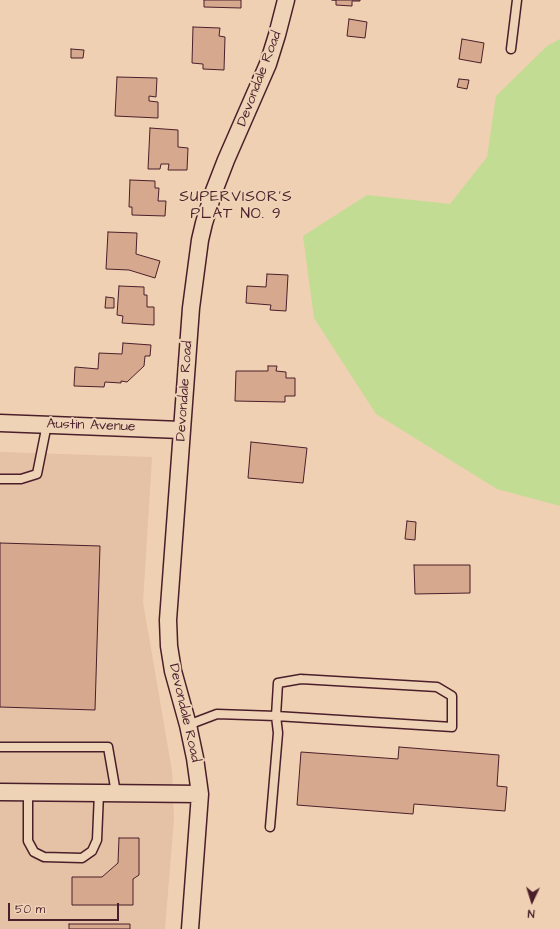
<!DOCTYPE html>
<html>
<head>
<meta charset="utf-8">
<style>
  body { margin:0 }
  #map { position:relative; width:560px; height:929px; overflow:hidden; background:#efd0b2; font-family:"Architects Daughter",sans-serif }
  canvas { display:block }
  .north { position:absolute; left:512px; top:881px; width:40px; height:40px; -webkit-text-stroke:3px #efd3b6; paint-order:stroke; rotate:184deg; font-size:11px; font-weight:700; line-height:16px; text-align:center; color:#4a1f2b }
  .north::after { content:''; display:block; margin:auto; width:14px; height:18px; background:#4a1f2b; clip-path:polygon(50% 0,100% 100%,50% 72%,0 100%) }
  .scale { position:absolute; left:8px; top:903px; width:111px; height:18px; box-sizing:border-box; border:2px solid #4a1f2b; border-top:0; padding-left:5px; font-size:12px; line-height:14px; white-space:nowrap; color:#4a1f2b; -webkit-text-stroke:3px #efd3b6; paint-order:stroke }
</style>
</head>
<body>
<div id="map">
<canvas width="560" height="929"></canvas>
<div class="north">N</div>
<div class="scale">50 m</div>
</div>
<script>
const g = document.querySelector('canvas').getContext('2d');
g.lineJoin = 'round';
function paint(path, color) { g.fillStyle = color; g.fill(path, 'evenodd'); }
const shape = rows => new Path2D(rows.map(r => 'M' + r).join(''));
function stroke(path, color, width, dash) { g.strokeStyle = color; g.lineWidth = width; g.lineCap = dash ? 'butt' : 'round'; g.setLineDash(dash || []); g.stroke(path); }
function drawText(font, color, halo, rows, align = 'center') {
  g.font = font + ' "Architects Daughter",sans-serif'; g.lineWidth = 4; g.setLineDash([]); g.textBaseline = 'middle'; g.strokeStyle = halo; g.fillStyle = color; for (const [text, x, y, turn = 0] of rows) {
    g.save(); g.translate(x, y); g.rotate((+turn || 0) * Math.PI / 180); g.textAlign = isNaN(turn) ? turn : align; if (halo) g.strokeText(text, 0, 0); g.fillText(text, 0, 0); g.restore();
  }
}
paint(shape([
  [0,452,152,457,143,602,172,771,174,818,165,929,0,929]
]), '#e5c1a5');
paint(shape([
  [560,39,560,506,497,489,376,414,314,318,303,236,367,195,450,204,487,157,496,96,547,46]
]), '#c3dc93');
const building = shape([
  [204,0,241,0,241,8,204,7,204,0],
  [332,0,360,0,360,1,352,1,352,6,336,5,336,0,332,0],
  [349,19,367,22,365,38,347,36,349,19],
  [193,27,220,28,219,36,225,37,224,70,203,69,203,64,192,63,193,27],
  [462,39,484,43,481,63,459,59,462,39],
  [71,49,84,50,83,58,71,58,71,49],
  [117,77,157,78,156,97,149,96,149,101,158,102,158,118,115,116,117,77],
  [459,79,469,80,467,89,457,87,459,79],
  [150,128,178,130,178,147,188,148,187,170,168,170,169,164,161,164,160,169,148,169,150,128],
  [130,180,155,181,155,188,159,188,158,201,166,201,165,216,132,215,132,207,129,207,130,180],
  [108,232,137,233,136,254,160,261,155,278,129,270,106,269,108,232],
  [267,274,288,275,286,311,270,310,271,305,246,303,247,286,266,287,267,274],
  [119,286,144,287,144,295,147,295,147,307,154,307,154,325,122,323,123,316,117,315,119,286],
  [106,297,114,298,114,308,105,308,106,297],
  [123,343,151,345,150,356,145,356,144,366,127,382,121,381,121,383,105,382,104,387,74,386,75,367,98,369,99,353,122,354,123,343],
  [268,366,277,366,276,371,286,372,286,378,295,378,295,396,285,396,285,402,235,401,236,371,268,371,268,366],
  [251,442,307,448,303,483,248,478,251,442],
  [407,521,416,522,415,540,405,539,407,521],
  [0,543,100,546,95,710,0,707,0,543],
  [414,565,470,565,470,593,415,594,414,565],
  [399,747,499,755,497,786,507,787,505,811,414,804,413,814,297,805,301,752,398,759,399,747],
  [119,838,139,838,139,875,133,879,133,905,72,905,72,877,102,877,118,863,119,838],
  [69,924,130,924,130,929,69,929,69,924]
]);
paint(building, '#d6a88e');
stroke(building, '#4a1f2b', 1);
const lane = shape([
  [511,49,517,0],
  [0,479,21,479,37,474,47,424],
  [301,679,437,687,452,696,452,727,276,716,278,683,301,679],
  [188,725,217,714,276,716,278,733,270,827],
  [0,747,108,747,116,793],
  [28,792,28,841,34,852,44,857,82,858,92,851,97,840,99,793]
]);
const street = shape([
  [0,423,181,430],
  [0,792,200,794],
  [190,929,200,794,195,758,188,725,173,671,169,646,168,620,191,308,200,240,204,223,214,191,226,160,268,64,277,35,286,0]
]);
stroke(lane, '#4a1f2b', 11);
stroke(street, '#4a1f2b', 19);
stroke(lane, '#efd3b6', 8);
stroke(street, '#efd3b6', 16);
drawText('14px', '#4a1f2b', '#efd3b6', [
  ["Devondale Road",260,79,-69],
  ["Devondale Road",185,391,-86],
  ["Austin Avenue",91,426,2],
  ["Devondale Road",184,713,77]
]);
g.letterSpacing = '1px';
drawText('15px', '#4a1f2b', '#efd3b6', [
  ["SUPERVISOR'S",236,198],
  ["PLAT NO. 9",236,215]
]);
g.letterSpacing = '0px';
</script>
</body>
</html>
